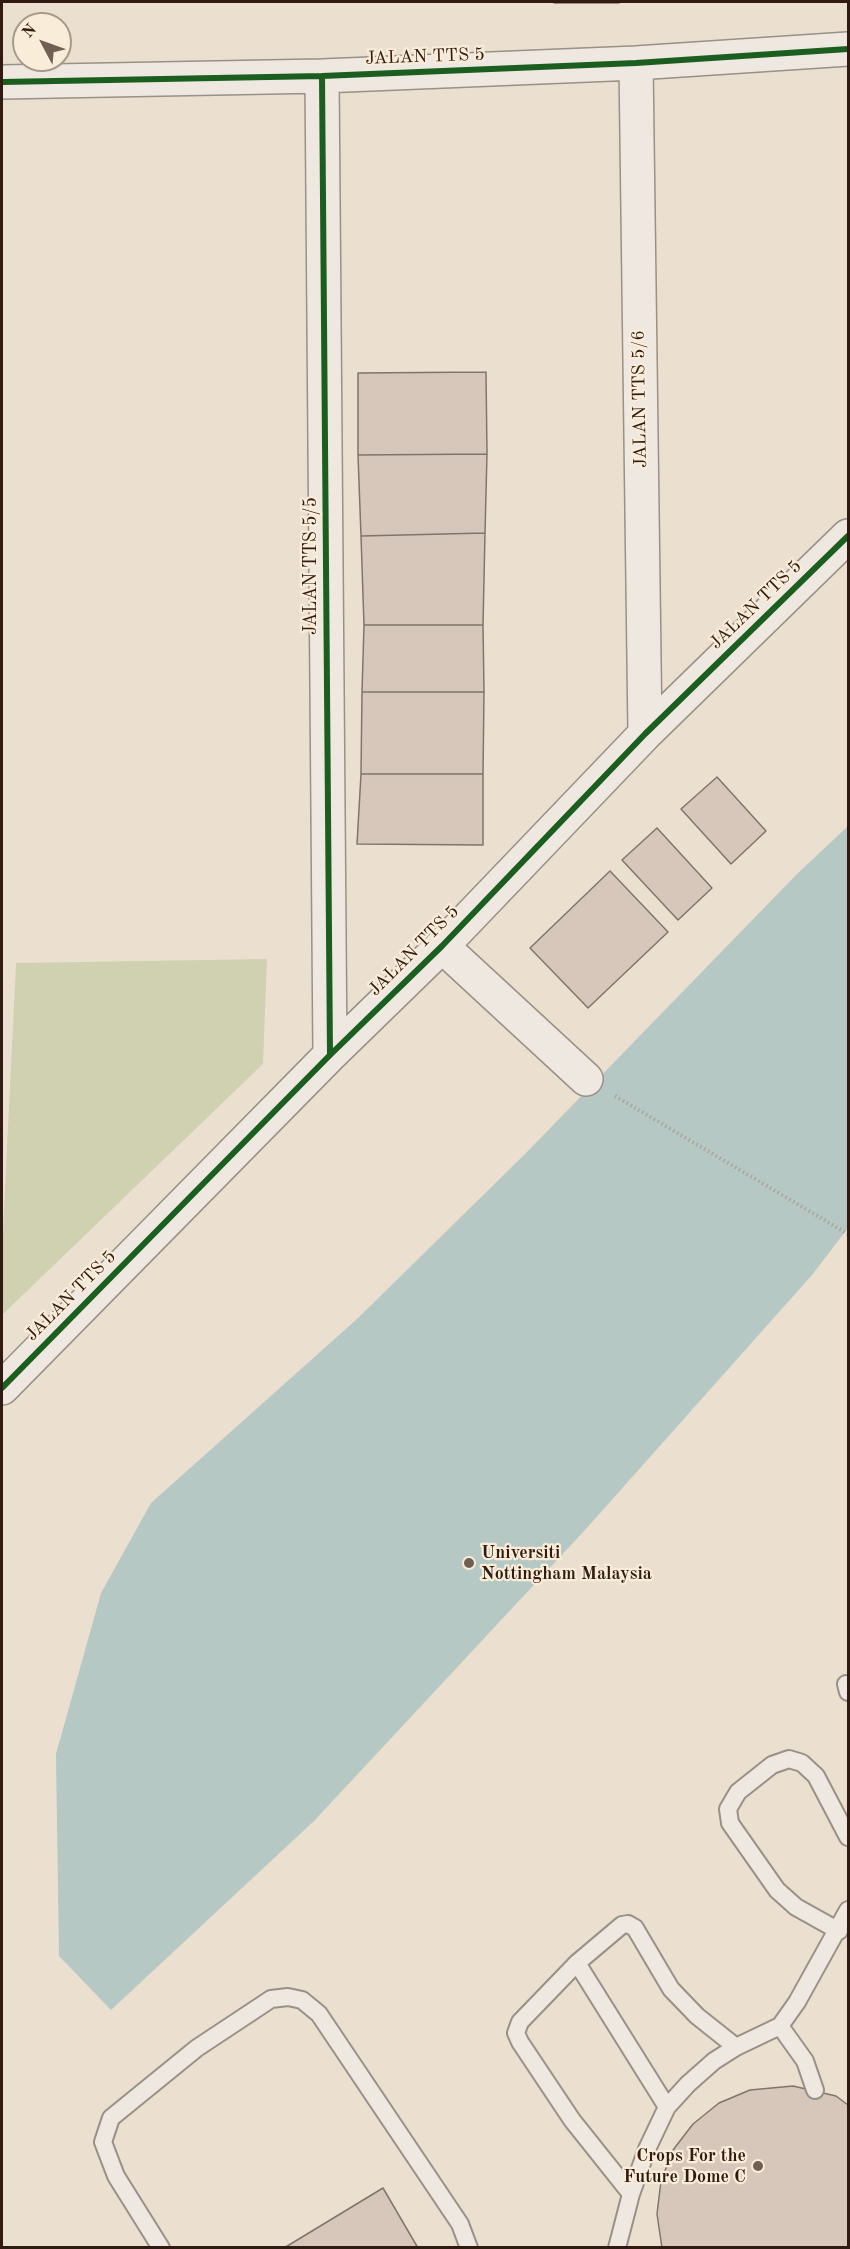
<!DOCTYPE html>
<html>
<head>
<meta charset="utf-8">
<style>
  body { margin:0 }
  #map { position:relative; width:850px; height:2249px; overflow:hidden; background:#ebe0d0; font-family:"Old Standard TT",serif }
  canvas { display:block }
  .frame { position:absolute; inset:0; border:3px solid #301a11; pointer-events:none }
  .north { position:absolute; left:12px; top:12px; width:60px; height:60px; box-sizing:border-box; background:#f9edd9; border:2px solid #a99989; border-radius:50%; rotate:311deg; font-size:16px; font-weight:700; line-height:24px; text-align:center; color:#301a11 }
  .north::after { content:''; display:block; margin:auto; width:21px; height:27px; background:#715f54; clip-path:polygon(50% 0,100% 100%,50% 72%,0 100%) }
</style>
</head>
<body>
<div id="map">
<canvas width="850" height="2249"></canvas>
<div class="frame"></div>
<div class="north">N</div>
</div>
<script>
const g = document.querySelector('canvas').getContext('2d');
g.lineJoin = 'round';
function paint(path, color) { g.fillStyle = color; g.fill(path, 'evenodd'); }
const shape = rows => new Path2D(rows.map(r => 'M' + r).join(''));
function stroke(path, color, width, dash) { g.strokeStyle = color; g.lineWidth = width; g.lineCap = dash ? 'butt' : 'round'; g.setLineDash(dash || []); g.stroke(path); }
function drawText(font, color, halo, rows, align = 'center') {
  g.font = font + ' "Old Standard TT",serif'; g.lineWidth = 4.5; g.setLineDash([]); g.textBaseline = 'middle'; g.strokeStyle = halo; g.fillStyle = color; for (const [text, x, y, turn = 0] of rows) {
    g.save(); g.translate(x, y); g.rotate((+turn || 0) * Math.PI / 180); g.textAlign = isNaN(turn) ? turn : align; if (halo) g.strokeText(text, 0, 0); g.fillText(text, 0, 0); g.restore();
  }
}
paint(shape([
  [267,959,263,1064,2,1315,2,1250,16,963]
]), '#cfd1b1');
paint(shape([
  [848,826,848,1228,812,1275,585,1530,314,1821,111,2010,59,1956,56,1754,101,1593,151,1503,357,1319,525,1154,796,875]
]), '#b6c8c3');
const building = shape([
  [554,2,619,2,619,3,554,3,554,2],
  [486,372,487,454,358,455,358,373,486,372],
  [487,454,485,533,361,536,358,455,487,454],
  [485,533,483,625,364,625,361,536,485,533],
  [364,625,483,625,484,692,362,692,364,625],
  [362,692,484,692,483,774,361,774,362,692],
  [361,774,483,774,483,845,357,844,361,774],
  [717,777,766,831,731,864,681,809,717,777],
  [657,828,712,888,678,920,622,860,657,828],
  [610,871,668,932,588,1008,530,948,610,871],
  [793,2086,836,2096,848,2105,848,2248,662,2248,657,2214,661,2181,673,2150,693,2124,719,2103,750,2090,793,2086],
  [383,2188,418,2248,284,2248,383,2188]
]);
paint(building, '#d7c7bb');
stroke(building, '#7f756c', 1.5);
const service = shape([
  [846,1684,848,1692],
  [839,1931,796,1907,777,1890,730,1823,728,1809,738,1792,772,1765,789,1759,802,1763,816,1776,848,1837],
  [577,1963,667,2107],
  [780,2026,797,2002,848,1910],
  [631,2194,572,2120,520,2042,516,2033,520,2022,577,1963,622,1925,628,1924,635,1928,671,1989,697,2016,736,2047],
  [161,2248,116,2176,103,2142,111,2118,197,2048,271,1999,288,1997,302,2000,319,2014,460,2224,469,2248],
  [617,2248,631,2194,647,2149,667,2107,688,2084,714,2061,736,2047,780,2026,805,2061,815,2090]
]);
const minor = shape([
  [636,63,645,734],
  [322,76,330,1055],
  [2,82,322,76,636,63,848,49],
  [442,946,586,1079],
  [2,1388,330,1055,442,946,645,734,848,536]
]);
stroke(service, '#999086', 20);
stroke(minor, '#999086', 36);
stroke(shape([
  [615,1096,848,1234]
]), '#aaa49c', 4, [1.5, 3]);
stroke(service, '#eee8e0', 16);
stroke(minor, '#eee8e0', 33);
stroke(shape([
  [322,76,330,1055],
  [2,82,322,76,636,63,848,49],
  [2,1388,330,1055,442,946,645,734,848,536]
]), '#1b5e20', 6);
for (const [x, y, r, color] of [
  [469,1563,6,"#715f54"],
  [758,2166,6,"#715f54"]
]) { const dot = new Path2D(); dot.arc(x, y, r, 0, 2 * Math.PI); g.fillStyle = color; g.fill(dot); stroke(dot, '#f9edd9', 2); }
drawText('18px', '#301a11', '#f9edd9', [
  ["JALAN TTS 5",425,57,-2],
  ["JALAN TTS 5/6",640,399,-91],
  ["JALAN TTS 5/5",311,566,-90],
  ["JALAN TTS 5",756,605,-44],
  ["JALAN TTS 5",414,951,-45],
  ["JALAN TTS 5",71,1296,-45]
]);
drawText('bold 18px', '#301a11', '#f9edd9', [
  ["Universiti",481,1553],
  ["Nottingham Malaysia",481,1574],
  ["Crops For the",746,2156,"right"],
  ["Future Dome C",746,2177,"right"]
], 'left');
</script>
</body>
</html>
